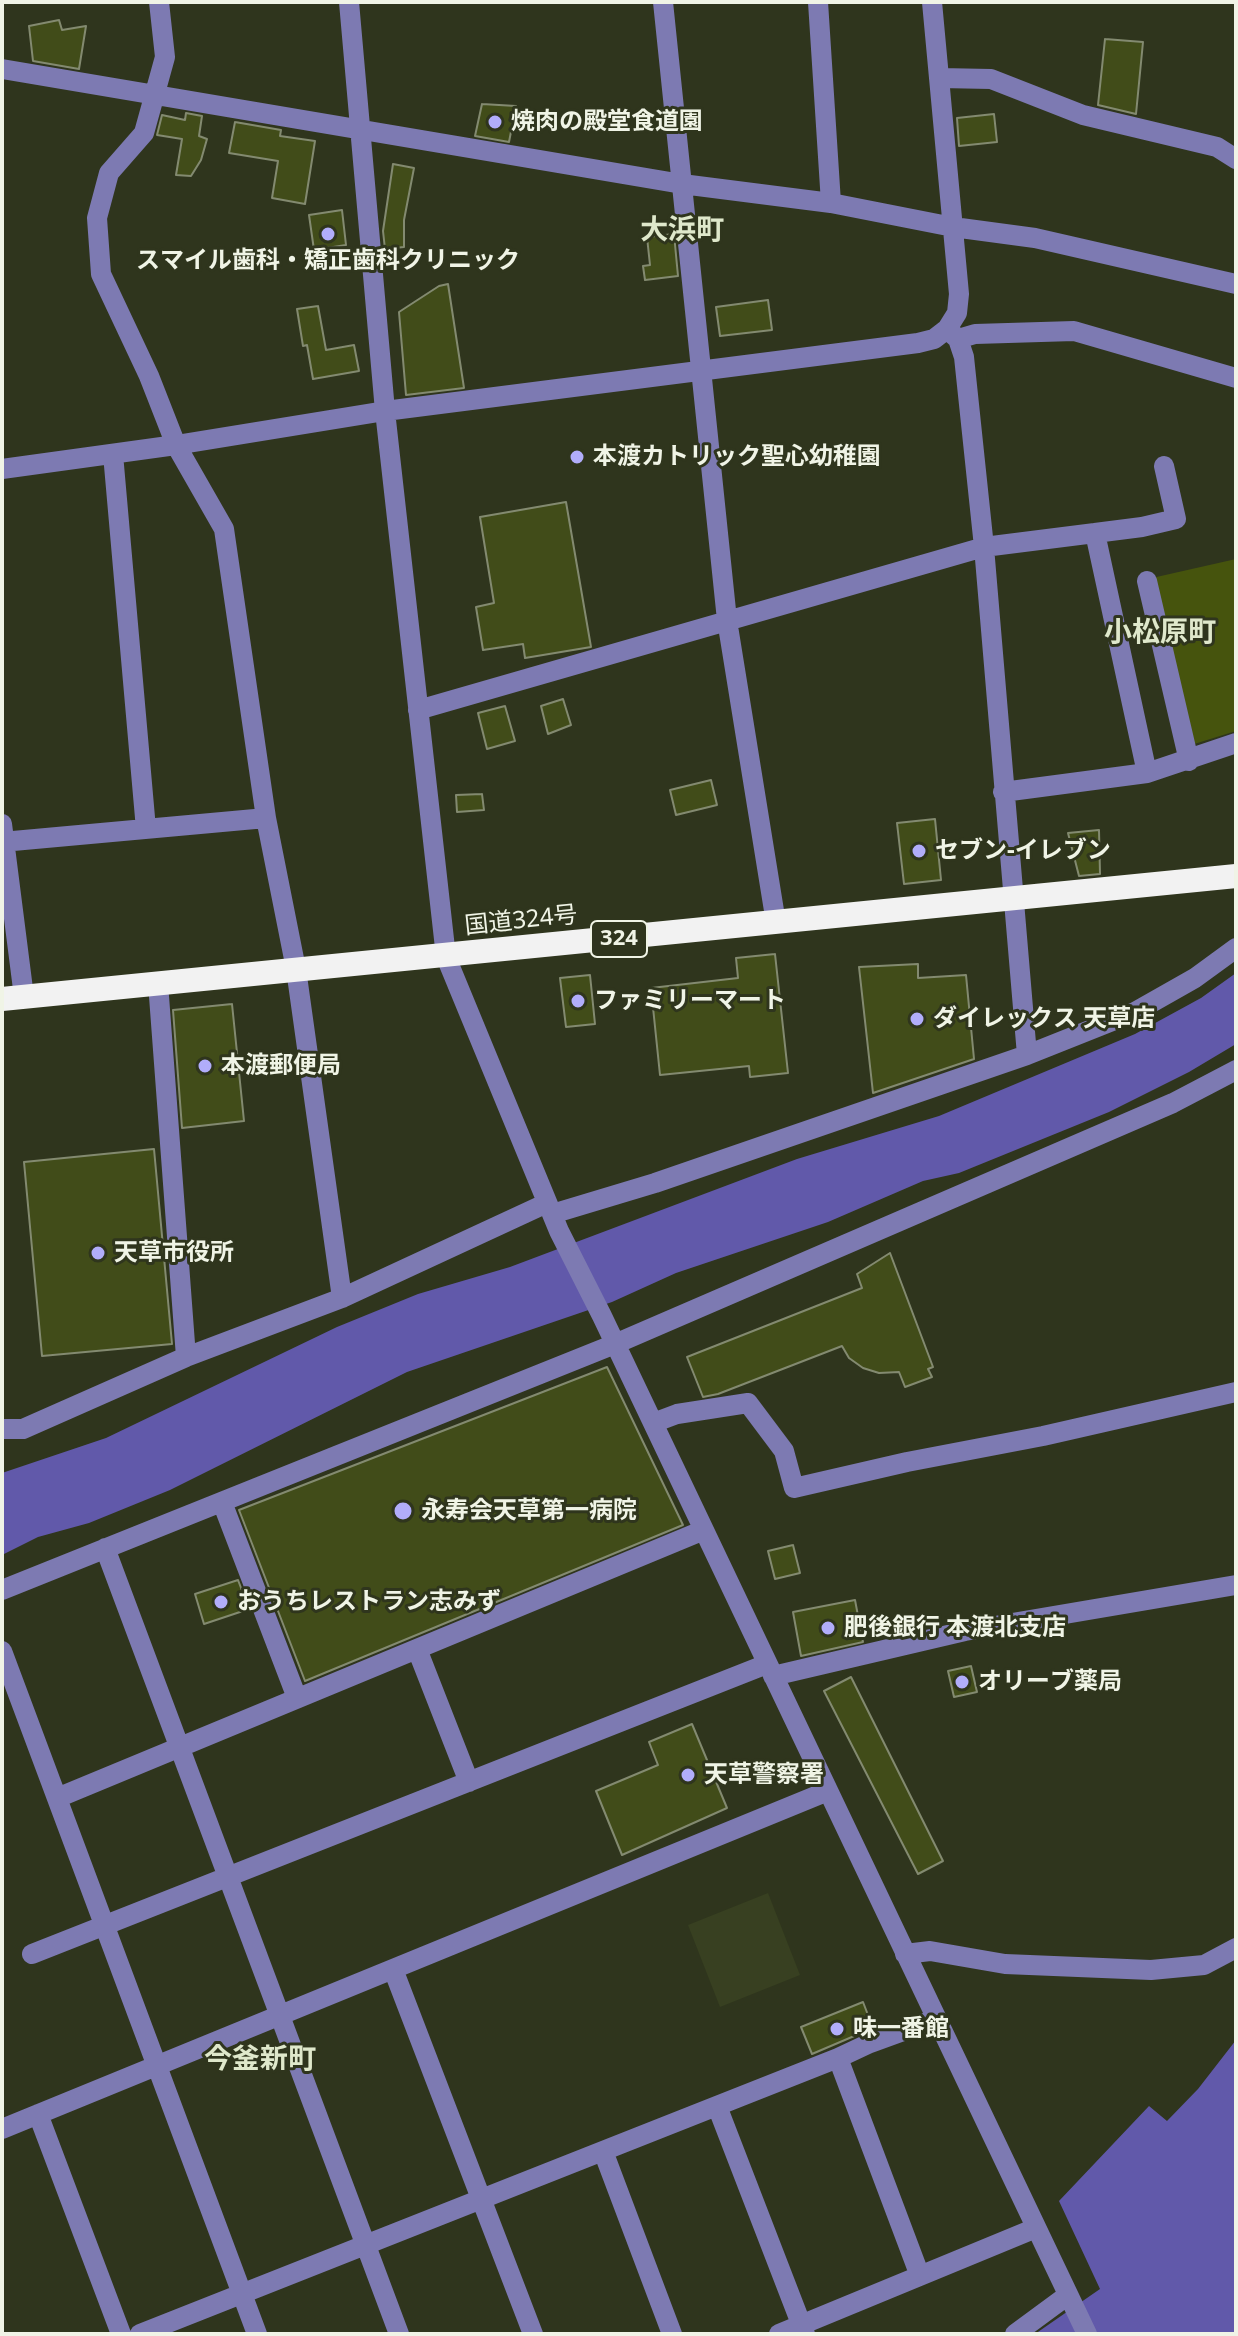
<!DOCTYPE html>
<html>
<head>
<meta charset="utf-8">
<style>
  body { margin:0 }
  #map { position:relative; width:1238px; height:2336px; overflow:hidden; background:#2f351d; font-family:"Noto Sans",sans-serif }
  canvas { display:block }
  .frame { position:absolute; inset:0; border:4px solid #f0f4e6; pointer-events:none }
</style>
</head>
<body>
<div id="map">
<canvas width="1238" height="2336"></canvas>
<div class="frame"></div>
</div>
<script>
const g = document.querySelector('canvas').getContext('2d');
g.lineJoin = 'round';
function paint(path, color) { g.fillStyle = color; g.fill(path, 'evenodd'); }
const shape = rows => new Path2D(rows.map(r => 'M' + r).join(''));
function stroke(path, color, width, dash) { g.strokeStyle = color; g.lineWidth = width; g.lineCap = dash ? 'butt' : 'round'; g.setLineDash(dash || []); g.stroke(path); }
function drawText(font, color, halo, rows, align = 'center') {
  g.font = font + ' "Noto Sans","Noto Sans JP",sans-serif'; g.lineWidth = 6; g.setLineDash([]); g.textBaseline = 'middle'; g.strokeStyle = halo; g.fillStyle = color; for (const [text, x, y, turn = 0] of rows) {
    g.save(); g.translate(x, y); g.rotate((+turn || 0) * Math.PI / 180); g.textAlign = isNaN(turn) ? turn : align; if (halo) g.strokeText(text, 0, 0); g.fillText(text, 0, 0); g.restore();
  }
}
paint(shape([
  [768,1893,800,1975,720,2007,688,1925]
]), '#384021');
paint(shape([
  [1236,559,1236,731,1191,745,1152,578]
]), '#46540d');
paint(shape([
  [1236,973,1236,1044,1189,1072,1109,1112,959,1173,923,1181,828,1222,676,1273,612,1302,407,1372,170,1490,89,1523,38,1537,2,1555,2,1473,106,1438,337,1327,418,1294,510,1267,797,1159,939,1116,1135,1034,1201,998],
  [1236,2040,1236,2334,1035,2334,1100,2289,1059,2201,1149,2106,1167,2121,1198,2089]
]), '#6159aa');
const building = shape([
  [59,20,62,30,86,26,79,69,33,61,29,26,59,20],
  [1105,39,1143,42,1136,114,1098,105,1105,39],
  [482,104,516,106,509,142,475,136,482,104],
  [186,113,202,116,199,136,207,139,201,160,191,176,176,175,182,139,157,135,162,115,185,120,186,113],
  [994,114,997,142,959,146,957,118,994,114],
  [235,122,281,130,280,136,315,141,305,204,272,198,278,161,229,153,235,122],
  [393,164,414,168,404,220,404,247,385,249,383,231,393,164],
  [342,210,346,245,314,250,309,215,342,210],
  [674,234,678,276,645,280,643,266,650,265,647,237,674,234],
  [448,284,464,388,406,395,399,312,439,286,448,284],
  [768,300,772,330,720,336,716,307,768,300],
  [318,306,326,350,354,345,359,371,313,379,307,345,303,346,297,309,318,306],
  [566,502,591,647,525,658,523,644,483,650,476,607,494,603,480,517,566,502],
  [563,699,571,725,548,734,541,706,563,699],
  [505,706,515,741,487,749,478,713,505,706],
  [711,780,717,805,676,815,670,790,711,780],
  [482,794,484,810,457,812,456,795,482,794],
  [935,819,941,880,904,884,897,823,935,819],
  [1099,830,1100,874,1079,876,1068,833,1099,830],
  [775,954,788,1073,750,1077,749,1066,660,1075,651,988,738,978,736,958,775,954],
  [918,964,918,978,966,975,974,1059,873,1093,859,967,918,964],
  [590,975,595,1024,566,1027,560,978,590,975],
  [232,1004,244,1121,182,1128,173,1010,232,1004],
  [154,1149,172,1344,42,1356,24,1162,154,1149],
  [890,1253,933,1367,928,1369,932,1377,905,1387,899,1372,879,1373,863,1368,849,1358,842,1346,718,1394,703,1397,687,1357,862,1288,857,1274,890,1253],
  [607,1367,683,1525,305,1681,239,1510,607,1367],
  [793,1545,800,1573,775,1579,768,1551,793,1545],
  [238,1580,249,1609,204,1624,195,1594,238,1580],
  [855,1600,863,1642,801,1656,793,1612,855,1600],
  [971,1666,977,1692,954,1697,948,1671,971,1666],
  [851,1677,943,1861,918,1874,824,1691,851,1677],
  [692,1724,727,1808,622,1855,596,1791,658,1765,649,1742,692,1724],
  [863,2002,873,2028,812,2054,801,2027,863,2002]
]);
paint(building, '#414c19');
stroke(building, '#838a70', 2);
stroke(shape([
  [159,2,165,57,144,133,109,173,97,218,101,274,149,376,176,445,224,529,266,818,296,969,342,1298],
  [349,2,385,411,446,957,559,1231,602,1316,1087,2334],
  [663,2,727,620,776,923],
  [818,2,831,203],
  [2,69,682,184,831,203,953,227,1035,238,1236,284],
  [940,78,991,79,1083,115,1217,147,1236,159],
  [947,329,958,339,964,357,984,547,1027,1055],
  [958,339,975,334,1074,331,1236,378],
  [113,454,146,829],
  [2,469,176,445,385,411,918,343,934,339,947,329,957,313,959,294,932,2],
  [1095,533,1142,527,1176,519,1164,466],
  [1147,581,1189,761],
  [418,710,984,547,1095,533,1147,773],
  [1003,792,1147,773,1236,743],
  [2,824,24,997],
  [2,842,266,818],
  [158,983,186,1357],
  [552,1214,655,1183,1027,1055,1135,1012,1195,978,1236,948],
  [653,1423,677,1414,748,1403,784,1451,794,1488,907,1462,1043,1436,1236,1392],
  [2,1429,23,1429,186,1357,342,1298,547,1203],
  [222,1502,297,1698],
  [105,1548,399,2334],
  [2,1590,615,1344,1173,1103,1236,1070],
  [417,1649,469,1782],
  [2,1651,257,2334],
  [773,1676,965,1631,1236,1585],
  [57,1798,704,1530],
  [32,1954,767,1664],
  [905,1954,930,1951,1005,1964,1151,1970,1204,1965,1236,1948],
  [393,1969,533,2334],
  [838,2058,920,2276],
  [717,2106,805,2334],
  [38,2114,121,2334],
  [2,2129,828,1791],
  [603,2151,672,2334],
  [140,2334,838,2058,870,2043,936,2019],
  [779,2334,1036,2228],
  [1015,2334,1068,2295]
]), '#7d7ab2', 20);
stroke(shape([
  [2,999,1236,876]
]), '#f2f2f2', 24);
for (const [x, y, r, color] of [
  [495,122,8,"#b1adfa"],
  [328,234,8,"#b1adfa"],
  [577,457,8,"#b1adfa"],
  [919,851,8,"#b1adfa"],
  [578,1001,8,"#b1adfa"],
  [917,1019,8,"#b1adfa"],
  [205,1066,8,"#b1adfa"],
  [98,1253,8,"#b1adfa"],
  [403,1511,10,"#b1adfa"],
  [221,1602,8,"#b1adfa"],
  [828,1628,8,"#b1adfa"],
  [962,1682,8,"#b1adfa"],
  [688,1775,8,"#b1adfa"],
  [837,2029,8,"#b1adfa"]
]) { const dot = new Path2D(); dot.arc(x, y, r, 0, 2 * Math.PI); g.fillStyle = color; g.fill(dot); stroke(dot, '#2f351d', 3); }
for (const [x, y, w] of [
  [619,939,56]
]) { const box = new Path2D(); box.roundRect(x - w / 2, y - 18, w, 36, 6); g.fillStyle = '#2f351d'; g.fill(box); stroke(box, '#f0f4e6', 2); }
drawText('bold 22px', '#f0f4e6', null, [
  ["324",619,939]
]);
drawText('bold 24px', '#f0f4e6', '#2f351d', [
  ["焼肉の殿堂食道園",511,122],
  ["スマイル歯科・矯正歯科クリニック",328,261,"center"],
  ["本渡カトリック聖心幼稚園",593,457],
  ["セブン-イレブン",935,851],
  ["ファミリーマート",594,1001],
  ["ダイレックス 天草店",933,1019],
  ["本渡郵便局",221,1066],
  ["天草市役所",114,1253],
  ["永寿会天草第一病院",421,1511],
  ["おうちレストラン志みず",237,1602],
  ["肥後銀行 本渡北支店",844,1628],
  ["オリーブ薬局",978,1682],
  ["天草警察署",704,1775],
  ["味一番館",853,2029]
], 'left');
drawText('24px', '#f0f4e6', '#2f351d', [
  ["国道324号",521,921,-6]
]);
drawText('bold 28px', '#dfe8cb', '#2f351d', [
  ["大浜町",682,231],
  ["小松原町",1160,633],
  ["今釜新町",260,2060]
]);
</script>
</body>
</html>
